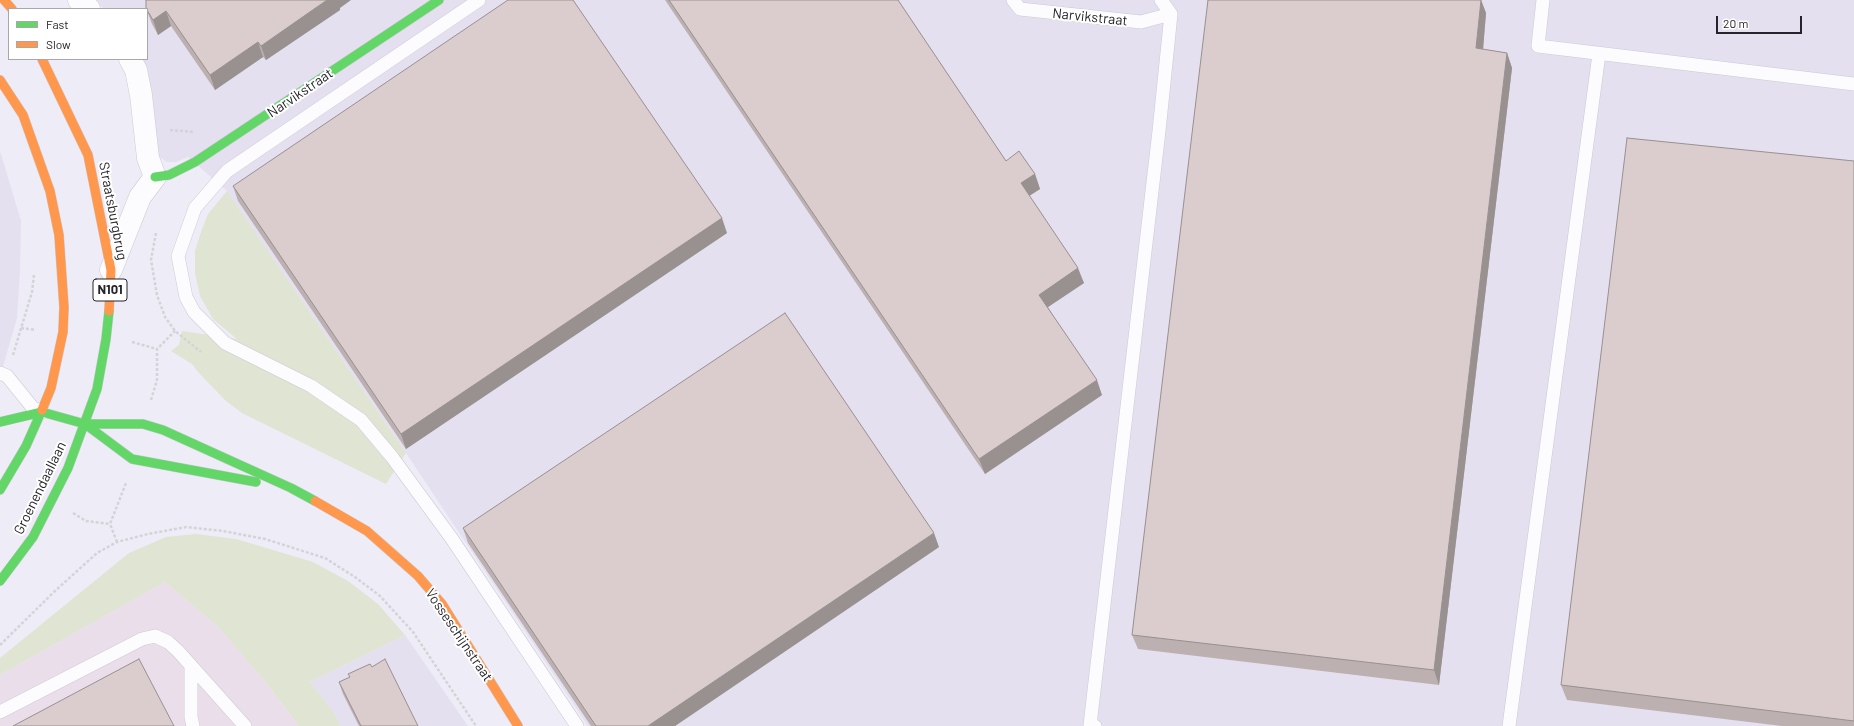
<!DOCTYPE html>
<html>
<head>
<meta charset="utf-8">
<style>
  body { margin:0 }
  #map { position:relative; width:1854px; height:726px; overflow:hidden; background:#eeecf6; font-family:Barlow,sans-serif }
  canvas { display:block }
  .legend { position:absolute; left:8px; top:8px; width:140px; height:52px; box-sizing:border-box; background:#fff; border:1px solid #a8a7aa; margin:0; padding:5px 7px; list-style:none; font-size:12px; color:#25242a }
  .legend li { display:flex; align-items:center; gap:8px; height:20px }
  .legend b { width:20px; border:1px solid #a8a7aa }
  .scale { position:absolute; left:1716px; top:16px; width:86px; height:18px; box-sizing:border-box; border:2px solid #25242a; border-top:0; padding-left:5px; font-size:12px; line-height:14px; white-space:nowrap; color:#25242a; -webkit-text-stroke:3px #fff; paint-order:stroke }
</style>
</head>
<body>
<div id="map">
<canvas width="1854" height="726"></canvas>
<ul class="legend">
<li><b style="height:5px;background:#63d668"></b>Fast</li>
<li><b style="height:5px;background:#ff974d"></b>Slow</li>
</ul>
<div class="scale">20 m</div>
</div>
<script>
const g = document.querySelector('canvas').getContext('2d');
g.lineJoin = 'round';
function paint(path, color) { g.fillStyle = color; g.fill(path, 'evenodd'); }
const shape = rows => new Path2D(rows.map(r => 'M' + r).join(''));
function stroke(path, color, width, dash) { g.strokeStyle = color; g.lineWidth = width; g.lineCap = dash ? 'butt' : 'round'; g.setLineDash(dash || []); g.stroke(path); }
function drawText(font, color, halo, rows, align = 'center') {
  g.font = font + ' Barlow,sans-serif'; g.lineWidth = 4; g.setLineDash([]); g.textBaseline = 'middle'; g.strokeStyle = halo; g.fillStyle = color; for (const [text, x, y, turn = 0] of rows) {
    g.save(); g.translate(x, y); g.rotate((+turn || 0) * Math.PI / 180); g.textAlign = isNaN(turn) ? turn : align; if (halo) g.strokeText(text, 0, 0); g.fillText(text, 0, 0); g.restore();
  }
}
paint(shape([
  [165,582,218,627,262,678,299,726,0,726,0,675]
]), '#ebdeeb');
paint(shape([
  [95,0,1854,0,1854,726,588,726,406,453,227,191,188,157,176,162,167,162,158,156,140,59,147,59,147,9,104,9],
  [0,151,21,221,20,270,17,318,0,377],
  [405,635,468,726,341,726,334,713,310,682]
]), '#e4e0f0');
paint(shape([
  [227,191,406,453,386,484,242,413,225,400,198,372,192,364,171,351,179,345,182,331,237,339,213,319,200,296,195,273,195,251,201,232,208,214],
  [196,534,236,539,313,562,348,581,378,604,405,635,310,682,334,713,341,726,299,726,262,678,218,627,165,582,0,675,0,658,129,553,166,537]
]), '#dfe4d3');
const lane = shape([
  [479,0,227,171,195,208,178,256,186,297,194,312,225,343,311,386,361,420,392,457,452,539,577,726],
  [1013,0,1020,9,1141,22,1171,14],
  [1161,0,1171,14],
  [1543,0,1538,46,1854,84],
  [0,373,7,376,33,408,42,412],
  [191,666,191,717,193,726],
  [0,712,142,639,155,636,168,642,178,651,245,726],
  [1095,726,1090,725,1159,131,1171,14],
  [1509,726,1599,54]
]);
const street = shape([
  [79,0,89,9],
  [111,270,140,197,155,177,148,158,141,95,136,70,130,59]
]);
const fast = shape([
  [155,177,169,175,195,162,439,0],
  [0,422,42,412,85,424,143,424,163,430,291,488,315,501],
  [85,424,132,459,256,482],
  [0,490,26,446,42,410],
  [0,581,33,537,68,468,97,389,106,339,109,311]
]);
const slow = shape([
  [4,0,12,9],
  [42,59,88,155,111,270,109,311],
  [0,80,23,115,50,191,59,235,64,307,63,332,51,388,42,410],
  [315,501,367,531,418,576,442,604,518,726]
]);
stroke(lane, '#cbcad2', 14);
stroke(street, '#cbcad2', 23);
stroke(fast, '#cbcad2', 10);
stroke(slow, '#cbcad2', 10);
stroke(shape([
  [170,130,193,132],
  [156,233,151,260,157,295,165,317,175,331,201,352],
  [21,328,36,330],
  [132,342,157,349],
  [13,355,32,292,34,275],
  [151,400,157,380,157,349,175,331],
  [73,513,86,521,110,524],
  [117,542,110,524,126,483],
  [0,645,55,591,97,553,117,542,148,534,186,527,223,531,265,539,325,558,355,577,380,596,413,632,476,726]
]), '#d4d4d7', 2.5, [3, 2]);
stroke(lane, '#fcfcfe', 13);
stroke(street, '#fcfcfe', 22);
stroke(fast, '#63d668', 9);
stroke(slow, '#ff974d', 9);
paint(shape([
  [665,0,898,0,1006,161,1035,174,1040,189,1029,196,1084,283,1048,307,1102,395,985,474],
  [1209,0,1481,0,1486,13,1483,49,1507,53,1512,68,1439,685,1138,649,1132,635],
  [340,8,340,10,266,60,263,57,215,90,171,26,158,35,152,24,147,11,147,9],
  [1854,161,1854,726,1782,726,1567,700,1561,685],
  [233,186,727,233,406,449,238,201],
  [463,528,939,547,675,726,591,726,468,543],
  [372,667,418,726,359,726,343,694,339,682]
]), '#bcb0b1');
paint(shape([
  [327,0,351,0,340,8,340,10,266,60,261,46],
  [1481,0,1486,13,1482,62,1476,48],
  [166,11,171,26,158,35,153,20],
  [258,42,263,57,215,90,210,75],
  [1507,53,1512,68,1439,685,1434,670],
  [1035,174,1040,189,1026,198,1021,183],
  [722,218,727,233,406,449,401,434],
  [1078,268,1084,283,1045,309,1039,295],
  [1097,380,1102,395,985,474,979,459],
  [934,533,939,547,675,726,648,726]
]), '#999090');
const building = shape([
  [146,0,327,0,261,46,258,42,210,75,166,11,153,20,147,10,147,9,146,9,146,0],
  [508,0,573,0,722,218,401,434,233,186,508,0],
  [669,0,898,0,1006,161,1019,151,1035,174,1021,183,1078,268,1039,295,1097,380,979,459,669,0],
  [1208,0,1481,0,1476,48,1507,53,1434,670,1132,635,1208,0],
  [1627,138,1854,161,1854,721,1561,685,1627,138],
  [785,313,934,533,648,726,596,726,463,528,785,313],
  [139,659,174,726,13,726,139,659],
  [385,659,418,726,361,726,339,682,350,677,348,674,370,664,372,667,385,659]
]);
paint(building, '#dbcdce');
stroke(building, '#999090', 1);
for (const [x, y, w] of [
  [110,290,34]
]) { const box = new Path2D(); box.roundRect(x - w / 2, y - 11, w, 22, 3); g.fillStyle = '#fff'; g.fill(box); stroke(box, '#25242a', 1); }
drawText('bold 13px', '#25242a', null, [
  ["N101",110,290]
]);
drawText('14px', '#25242a', '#fff', [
  ["Narvikstraat",1090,17,6],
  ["Narvikstraat",300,93,-34],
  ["Straatsburgbrug",113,211,79],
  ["Groenendaallaan",40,488,-64],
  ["Vosseschijnstraat",459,635,56]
]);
</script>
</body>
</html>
